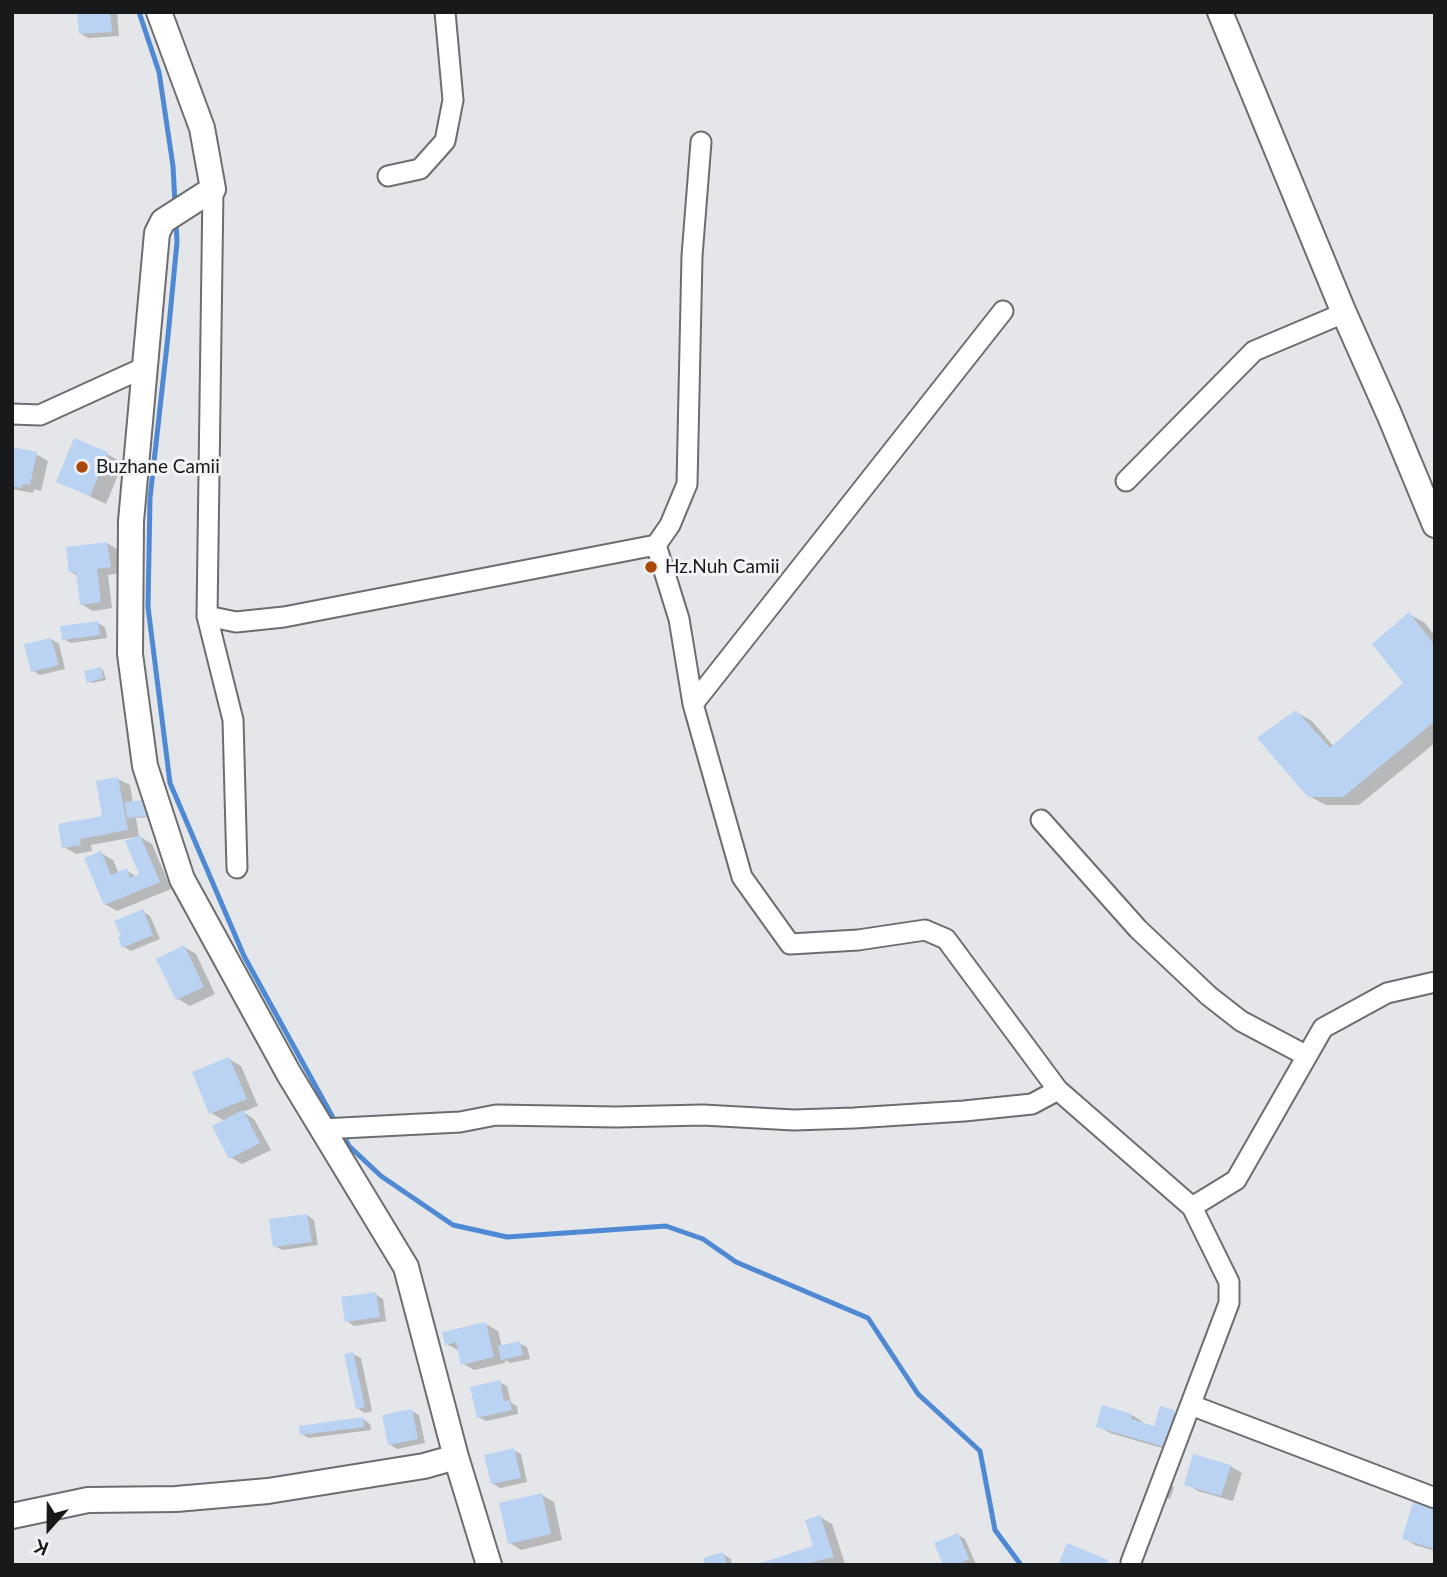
<!DOCTYPE html>
<html>
<head>
<meta charset="utf-8">
<style>
  body { margin:0 }
  #map { position:relative; width:1447px; height:1577px; overflow:hidden; background:#e4e6e9; font-family:Lato,sans-serif }
  canvas { display:block }
  .frame { position:absolute; inset:0; border:14px solid #18191a; pointer-events:none }
  .north { position:absolute; left:14px; top:1493px; width:70px; height:70px; -webkit-text-stroke:5px #f2f4f7; paint-order:stroke; rotate:201deg; font-size:19px; font-weight:700; line-height:28px; text-align:center; color:#18191a }
  .north::after { content:''; display:block; margin:auto; width:24px; height:32px; background:#18191a; clip-path:polygon(50% 0,100% 100%,50% 72%,0 100%) }
</style>
</head>
<body>
<div id="map">
<canvas width="1447" height="1577"></canvas>
<div class="frame"></div>
<div class="north">K</div>
</div>
<script>
const g = document.querySelector('canvas').getContext('2d');
g.lineJoin = 'round';
function paint(path, color) { g.fillStyle = color; g.fill(path, 'evenodd'); }
const shape = rows => new Path2D(rows.map(r => 'M' + r).join(''));
function stroke(path, color, width, dash) { g.strokeStyle = color; g.lineWidth = width; g.lineCap = dash ? 'butt' : 'round'; g.setLineDash(dash || []); g.stroke(path); }
function drawText(font, color, halo, rows, align = 'center') {
  g.font = font + ' Lato,sans-serif'; g.lineWidth = 6; g.setLineDash([]); g.textBaseline = 'middle'; g.strokeStyle = halo; g.fillStyle = color; for (const [text, x, y, turn = 0] of rows) {
    g.save(); g.translate(x, y); g.rotate((+turn || 0) * Math.PI / 180); g.textAlign = isNaN(turn) ? turn : align; if (halo) g.strokeText(text, 0, 0); g.fillText(text, 0, 0); g.restore();
  }
}
paint(shape([
  [79,12,117,12,119,36,88,38,80,33],
  [12,449,36,454,48,461,41,491,34,489,33,493,12,489],
  [107,454,123,463,106,504,58,481],
  [107,543,119,550,122,573,108,575,112,608,93,611,81,604,78,576,71,572],
  [1409,614,1425,623,1435,636,1435,743,1359,805,1326,805,1309,796,1296,712,1312,721,1334,747,1406,683],
  [98,623,105,627,107,638,71,643,64,639],
  [51,639,59,644,65,669,40,675,33,671],
  [100,668,103,670,106,680,92,683,88,681],
  [118,779,130,785,133,803,147,804,149,817,136,818,139,836,152,844,171,889,117,911,105,904,101,853,113,860,119,874,126,870,137,877,141,875,135,837,91,845,92,851,76,854,64,847,104,817],
  [142,911,150,916,160,939,131,951,124,947],
  [184,947,196,954,215,994,190,1006,178,999],
  [229,1059,241,1066,258,1106,243,1112,254,1119,271,1150,242,1164,230,1157,225,1121,211,1113],
  [307,1215,314,1220,318,1245,282,1250,275,1246],
  [375,1294,383,1299,386,1321,354,1326,347,1321],
  [486,1324,498,1331,502,1347,519,1343,527,1347,530,1359,510,1363,505,1360,505,1363,474,1370,462,1363,459,1351,447,1344],
  [353,1354,361,1358,372,1411,365,1413,357,1408],
  [499,1382,507,1386,511,1403,517,1406,518,1414,486,1421,478,1417],
  [1161,1408,1186,1419,1176,1452,1110,1433,1098,1426,1132,1415,1143,1422,1143,1424,1155,1428],
  [412,1411,419,1415,425,1443,397,1449,389,1444],
  [363,1419,370,1424,371,1430,309,1438,301,1434],
  [513,1450,521,1454,527,1482,500,1488,492,1483],
  [1230,1466,1242,1473,1233,1501,1198,1491,1186,1484],
  [1166,1483,1174,1487,1170,1499,1164,1497],
  [542,1495,554,1502,562,1540,521,1550,510,1543],
  [1435,1511,1435,1551,1415,1545,1404,1538],
  [820,1517,832,1524,845,1564,758,1565,816,1547],
  [958,1535,965,1539,976,1564,945,1565],
  [723,1554,731,1559,732,1565,706,1565]
]), '#0003');
stroke(shape([
  [139,12,159,72,173,166,175,204],
  [176,221,177,242,168,336,150,498,148,607,170,783,244,956,337,1125],
  [342,1133,349,1146,381,1176,453,1225,507,1237,666,1226,703,1239,736,1262,868,1318,918,1394,980,1451,995,1530,1021,1565]
]), '#4f89d4', 5);
paint(shape([
  [77,12,110,12,112,32,79,34],
  [74,438,108,452,90,496,56,482],
  [12,447,37,452,30,485,23,484,22,488,12,486],
  [107,542,111,567,97,569,101,602,80,605,76,572,69,573,66,547],
  [1409,612,1435,646,1435,721,1343,797,1308,797,1257,738,1296,710,1330,748,1403,683,1372,644],
  [98,621,100,635,62,640,60,626],
  [51,638,59,665,31,672,24,644],
  [101,667,103,678,87,683,84,671],
  [118,777,128,830,80,839,81,845,62,848,58,824,102,816,96,781],
  [144,800,146,816,127,818,125,802],
  [140,835,160,882,104,905,84,858,101,851,111,875,127,868,130,878,139,874,125,841],
  [143,909,153,935,122,948,118,937,121,936,114,921],
  [184,945,204,987,176,1000,156,959],
  [229,1057,247,1099,209,1114,192,1072],
  [243,1110,260,1143,229,1159,212,1126],
  [307,1214,312,1242,273,1247,269,1219],
  [376,1292,380,1317,345,1322,341,1297],
  [486,1322,494,1357,461,1365,456,1342,445,1345,442,1332],
  [520,1341,523,1355,501,1360,498,1346],
  [353,1352,365,1407,356,1409,344,1354],
  [500,1380,504,1401,509,1400,512,1410,477,1418,470,1387],
  [1102,1405,1132,1414,1131,1419,1154,1426,1160,1406,1175,1410,1165,1447,1096,1427],
  [412,1409,418,1439,388,1445,382,1415],
  [363,1417,364,1427,300,1435,299,1426],
  [514,1448,521,1478,491,1484,484,1455],
  [1193,1454,1231,1465,1221,1496,1184,1485],
  [542,1493,551,1534,508,1544,499,1503],
  [1413,1502,1435,1509,1435,1549,1402,1539],
  [820,1515,834,1557,801,1565,755,1565,813,1546,805,1520],
  [958,1533,969,1559,956,1565,943,1565,934,1543],
  [1067,1543,1108,1560,1106,1565,1058,1565],
  [723,1552,727,1565,705,1565,703,1558]
]), '#bbd3f3');
const minor = shape([
  [388,176,420,169,445,141,453,100,445,12],
  [213,189,207,616,236,622,284,617,656,545,679,619,693,704,742,877,790,944,858,940,925,930,946,939,1058,1090,1192,1207,1229,1282,1229,1303,1131,1562],
  [12,414,40,415,143,368],
  [1126,481,1254,351,1344,313],
  [656,545,670,525,687,484,692,256,701,142],
  [207,616,233,720,237,868],
  [693,704,1003,311],
  [1041,820,1138,929,1209,996,1241,1021,1307,1056],
  [322,1129,460,1122,496,1115,616,1117,703,1115,794,1120,854,1118,964,1111,1032,1104,1058,1090],
  [1192,1207,1236,1180,1323,1028,1387,993,1435,982],
  [1191,1405,1435,1498]
]);
const tertiary = shape([
  [159,12,202,128,213,189,163,221,157,233,131,521,130,654,145,766,182,879,289,1074,406,1267,456,1457,489,1565],
  [1220,12,1344,313,1389,414,1435,525],
  [12,1516,88,1500,176,1499,268,1491,424,1466,456,1457]
]);
stroke(minor, '#6b6d6f', 23);
stroke(tertiary, '#6b6d6f', 28);
stroke(minor, '#fff', 19);
stroke(tertiary, '#fff', 24);
for (const [x, y, r, color] of [
  [82,467,7,"#ab480b"],
  [651,567,7,"#ab480b"]
]) { const dot = new Path2D(); dot.arc(x, y, r, 0, 2 * Math.PI); g.fillStyle = color; g.fill(dot); stroke(dot, '#f2f4f7', 2.5); }
drawText('19px', '#18191a', '#f2f4f7', [
  ["Buzhane Camii",96,467],
  ["Hz.Nuh Camii",665,567]
], 'left');
</script>
</body>
</html>
